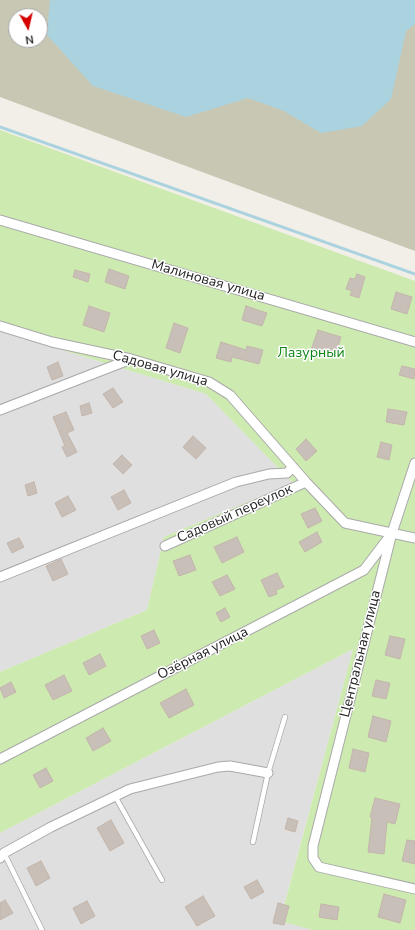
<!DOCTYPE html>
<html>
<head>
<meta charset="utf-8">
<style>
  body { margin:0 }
  #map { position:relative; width:415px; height:930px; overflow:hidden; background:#f2efe9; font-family:"Nunito Sans",sans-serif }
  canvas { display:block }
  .north { position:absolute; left:8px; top:8px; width:40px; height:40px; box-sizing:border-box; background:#fff; border:1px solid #a7a7a7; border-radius:50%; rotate:172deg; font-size:11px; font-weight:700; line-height:16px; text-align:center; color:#222 }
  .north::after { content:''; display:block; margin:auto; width:14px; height:18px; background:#d40000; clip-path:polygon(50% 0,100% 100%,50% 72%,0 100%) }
</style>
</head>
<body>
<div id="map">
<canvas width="415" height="930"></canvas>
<div class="north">N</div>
</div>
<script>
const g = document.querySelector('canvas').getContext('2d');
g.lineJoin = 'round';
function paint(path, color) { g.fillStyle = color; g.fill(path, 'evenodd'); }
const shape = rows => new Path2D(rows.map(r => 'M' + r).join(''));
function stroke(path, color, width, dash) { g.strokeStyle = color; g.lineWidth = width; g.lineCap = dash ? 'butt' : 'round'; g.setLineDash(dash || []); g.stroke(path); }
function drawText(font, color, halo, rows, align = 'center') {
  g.font = font + ' "Nunito Sans",sans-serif'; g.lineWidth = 3; g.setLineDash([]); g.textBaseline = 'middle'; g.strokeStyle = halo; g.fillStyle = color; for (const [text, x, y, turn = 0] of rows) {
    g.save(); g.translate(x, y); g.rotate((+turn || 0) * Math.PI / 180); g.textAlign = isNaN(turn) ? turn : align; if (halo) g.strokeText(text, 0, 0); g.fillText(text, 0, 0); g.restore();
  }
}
paint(shape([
  [0,331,206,394,293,483,164,537,147,610,0,672],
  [353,649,280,920,313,930,0,930,0,833]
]), '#e0dfdf');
paint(shape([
  [0,0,415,0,415,251,0,97],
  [16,16,40,16,40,40,16,40]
]), '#c7c7b4');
paint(shape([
  [0,130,415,281,415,930,313,930,280,921,353,649,0,833,0,672,147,610,164,537,293,483,206,394,0,331]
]), '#cdebb0');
paint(shape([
  [50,0,415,0,415,24,406,31,391,99,362,126,321,133,284,111,248,98,186,117,93,86,47,35]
]), '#aad3df');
stroke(shape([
  [0,127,415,274]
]), '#aad3df', 3);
const building = shape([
  [109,269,129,276,125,289,105,282,109,269],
  [75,270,90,274,88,282,73,277,75,270],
  [357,274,365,277,359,298,350,295,352,291,346,289,350,278,355,279,357,274],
  [396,292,412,297,407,314,391,309,396,292],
  [89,306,110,313,104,332,83,325,89,306],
  [246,306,267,313,262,326,242,320,246,306],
  [174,323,188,328,180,353,166,348,174,323],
  [318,330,341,337,335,357,311,350,318,330],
  [221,342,246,350,247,346,263,350,259,364,232,357,231,362,216,358,221,342],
  [58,362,63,376,52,380,47,367,58,362],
  [402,366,415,369,414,379,399,375,402,366],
  [113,388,123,402,113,408,103,394,113,388],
  [89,403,92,413,82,416,80,406,89,403],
  [388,409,407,412,404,425,386,422,388,409],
  [66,412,74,430,67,433,77,452,67,457,62,447,65,446,53,417,66,412],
  [193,436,206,448,196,459,183,447,193,436],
  [306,439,317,451,306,461,296,449,306,439],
  [381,442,392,445,389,460,377,457,381,442],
  [122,455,132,465,123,474,113,464,122,455],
  [34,482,37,493,28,496,25,485,34,482],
  [124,490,131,503,118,510,111,497,124,490],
  [68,496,76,510,62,517,55,503,68,496],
  [315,508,322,521,308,528,301,514,315,508],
  [317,532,322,542,305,552,299,542,317,532],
  [237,537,244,552,222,563,214,547,237,537],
  [19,538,24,547,12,553,7,543,19,538],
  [190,555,196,570,179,576,173,561,190,555],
  [61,559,68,574,53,581,46,566,61,559],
  [277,573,284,587,276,590,277,594,269,597,261,580,277,573],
  [227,575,235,589,220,596,212,582,227,575],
  [225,608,230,617,221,622,216,613,225,608],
  [154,630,160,643,147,649,141,636,154,630],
  [390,636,405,639,400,659,385,655,390,636],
  [100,654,106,666,89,675,83,663,100,654],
  [64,675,72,691,53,700,45,685,64,675],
  [376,680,390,683,386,699,372,696,376,680],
  [11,682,16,692,4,698,0,688,11,682],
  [186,689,194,705,169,718,160,703,186,689],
  [373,716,391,721,386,742,368,737,373,716],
  [103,728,111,741,93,751,86,738,103,728],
  [353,749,369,753,365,772,349,768,353,749],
  [46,768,53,781,40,788,33,775,46,768],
  [375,798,400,804,395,824,387,822,384,854,368,852,372,818,370,817,375,798],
  [288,818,298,821,295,832,285,829,288,818],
  [111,820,124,843,110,851,97,828,111,820],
  [407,840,415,841,415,864,402,861,407,840],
  [41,861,50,878,36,886,27,868,41,861],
  [257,880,264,892,251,899,244,887,257,880],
  [384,894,406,900,400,923,378,917,384,894],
  [203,896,215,916,197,926,185,907,203,896],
  [5,900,13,913,0,920,0,903,5,900],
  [87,901,95,916,81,924,73,908,87,901],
  [278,903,289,906,284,925,273,923,278,903],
  [321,904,339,907,337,920,319,917,321,904]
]);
paint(building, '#c7bfb8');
stroke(building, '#c4b6ab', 1);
const lane = shape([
  [115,796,162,880],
  [253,842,268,773,285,717],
  [4,853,42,930]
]);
const street = shape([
  [0,220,415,342],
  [0,326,52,342,131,359,209,382,230,395,306,482,345,523,415,538],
  [0,410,131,359],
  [415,463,392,533,313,846,313,858,319,867,415,889],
  [165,546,306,482],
  [0,577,236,482,269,474,287,473,293,467],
  [0,759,364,570,389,537],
  [0,858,4,853,51,827,130,789,218,767,230,766,268,773]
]);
stroke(lane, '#a9a9a9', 6);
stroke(street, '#a9a9a9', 11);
stroke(lane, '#fff', 4.5);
stroke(street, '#fff', 9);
drawText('14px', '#222', '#fff', [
  ["Малиновая улица",208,281,16],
  ["Садовая улица",160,369,16],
  ["Садовый переулок",235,514,-24],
  ["Озёрная улица",203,654,-27],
  ["Центральная улица",361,654,-76]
]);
drawText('14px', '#0c8416', '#fff', [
  ["Лазурный",311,354]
]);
</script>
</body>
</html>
